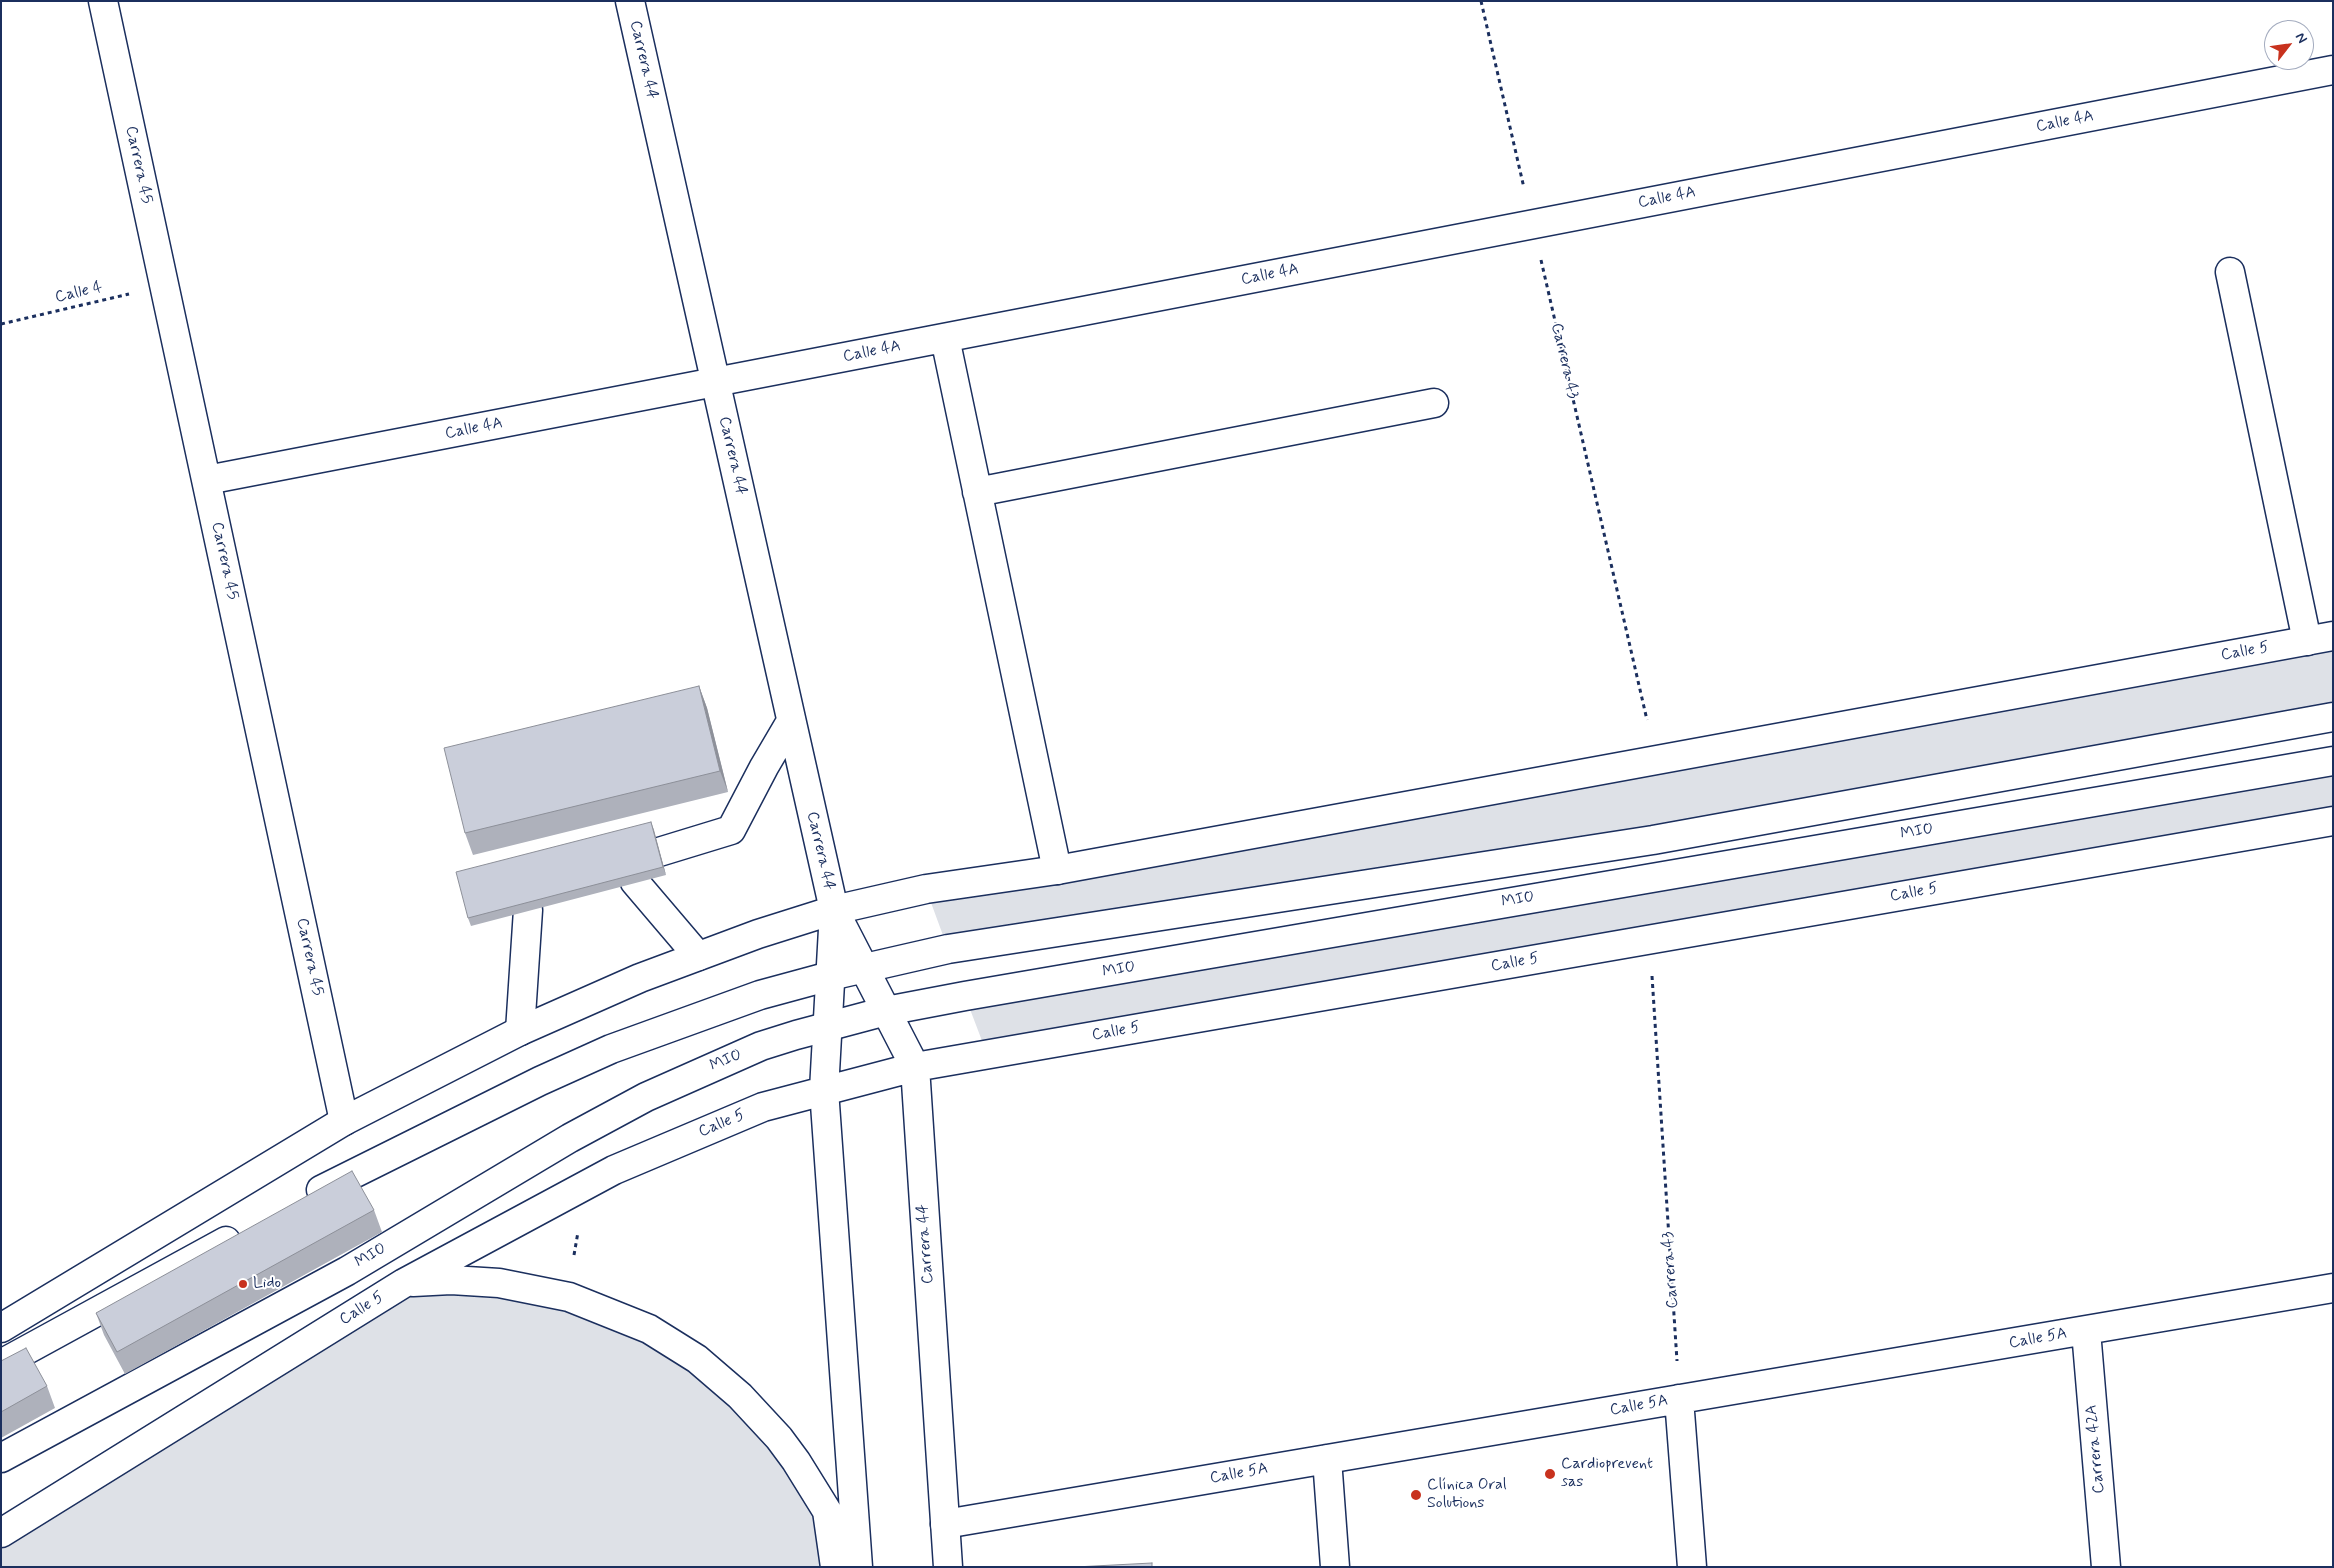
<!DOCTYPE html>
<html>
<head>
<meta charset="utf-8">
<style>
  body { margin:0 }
  #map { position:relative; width:2334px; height:1568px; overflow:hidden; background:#fff; font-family:Mynerve,sans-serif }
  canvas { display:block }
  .frame { position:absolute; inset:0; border:2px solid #1b2f5e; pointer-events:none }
  .north { position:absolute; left:2264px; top:20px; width:50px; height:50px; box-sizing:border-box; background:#fff; border:1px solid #a4acbf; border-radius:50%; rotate:60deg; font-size:14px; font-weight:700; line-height:20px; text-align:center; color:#1b2f5e }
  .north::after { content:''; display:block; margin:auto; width:18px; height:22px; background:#c8321e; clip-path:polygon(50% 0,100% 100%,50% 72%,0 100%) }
</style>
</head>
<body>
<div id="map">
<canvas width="2334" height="1568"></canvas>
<div class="frame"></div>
<div class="north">N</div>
</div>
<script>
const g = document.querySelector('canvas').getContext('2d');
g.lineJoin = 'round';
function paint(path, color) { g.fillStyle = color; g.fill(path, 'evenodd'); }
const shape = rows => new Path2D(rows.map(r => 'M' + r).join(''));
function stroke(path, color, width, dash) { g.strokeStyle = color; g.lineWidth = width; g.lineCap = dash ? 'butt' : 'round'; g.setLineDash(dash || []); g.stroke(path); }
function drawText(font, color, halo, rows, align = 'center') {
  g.font = font + ' Mynerve,sans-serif'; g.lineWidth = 4; g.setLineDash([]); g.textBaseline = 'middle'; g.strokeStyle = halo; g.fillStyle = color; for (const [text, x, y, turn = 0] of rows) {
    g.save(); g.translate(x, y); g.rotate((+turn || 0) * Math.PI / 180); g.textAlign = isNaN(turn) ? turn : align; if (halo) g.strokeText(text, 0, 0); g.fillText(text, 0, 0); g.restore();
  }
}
paint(shape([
  [2333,636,2333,717,948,949,926,889],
  [2333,761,2333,821,987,1054,965,996],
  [451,1280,649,1329,796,1461,835,1567,1,1567,1,1533,404,1283]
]), '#dee1e7');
const minor = shape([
  [103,1,344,1121],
  [630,1,834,910],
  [2230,272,2307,641],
  [945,338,1057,870],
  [207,480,2333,70],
  [977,492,1434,403],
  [659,852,731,830,764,767,791,721],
  [635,882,698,956],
  [520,1031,528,910],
  [321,1190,540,1081,611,1049,760,995,830,976,948,949,1653,840,2333,717],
  [2086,1331,2106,1567],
  [1,1364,226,1241],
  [1679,1399,1692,1567],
  [1,1458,347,1271,570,1138,646,1097,761,1046,796,1035,886,1011,965,996,2333,761],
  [1327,1459,1335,1567],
  [945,1524,2333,1288]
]);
const major = shape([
  [834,910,915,1067,948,1567],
  [834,911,824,1090,858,1567],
  [413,1282,451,1280,499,1283,569,1297,649,1329,697,1359,740,1396,779,1438,796,1461,827,1511,835,1567],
  [1,1328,344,1121,520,1031,640,978,758,934,834,910,926,889,1057,870,2333,636],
  [1,1533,404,1283,614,1170,763,1107,915,1067,2333,821]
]);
stroke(minor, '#1b2f5e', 31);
stroke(major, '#1b2f5e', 31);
stroke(shape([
  [1481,1,1524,188],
  [1541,260,1647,720],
  [1,324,129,294],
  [1652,976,1677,1361],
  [574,1255,578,1232]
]), '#1b2f5e', 3, [4, 4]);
stroke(minor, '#fff', 28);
stroke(major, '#fff', 28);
paint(shape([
  [699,686,707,708,728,792,473,855,465,833],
  [651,822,666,875,471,926,468,918],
  [374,1210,382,1232,125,1374,104,1335,96,1313],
  [1,1361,47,1386,55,1408,1,1438]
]), '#aeb1bb');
paint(shape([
  [699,686,707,708,728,792,720,771],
  [651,822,654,830,666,875,663,867]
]), '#8d9099');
const building = shape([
  [699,686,720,771,465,833,444,748,699,686],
  [651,822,663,867,468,918,456,872,651,822],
  [352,1171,374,1210,117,1352,96,1313,352,1171],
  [26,1348,47,1386,1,1412,1,1361,26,1348],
  [1152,1563,1152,1567,1075,1567,1152,1563]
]);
paint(building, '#caceda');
stroke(building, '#8d9099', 1);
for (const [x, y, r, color] of [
  [243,1284,5,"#c8321e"],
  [1550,1474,6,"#c8321e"],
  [1416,1495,6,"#c8321e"]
]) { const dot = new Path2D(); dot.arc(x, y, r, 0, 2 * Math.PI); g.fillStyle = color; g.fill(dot); stroke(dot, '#fff', 2); }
drawText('16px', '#1b2f5e', '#fff', [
  ["Carrera 44",643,60,77],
  ["Calle 4A",2065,122,-11],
  ["Carrera 45",138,165,78],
  ["Calle 4A",1667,198,-11],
  ["Calle 4A",1270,275,-11],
  ["Calle 4",79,293,-13],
  ["Calle 4A",872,352,-11],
  ["Carrera 43",1564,361,77],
  ["Calle 4A",474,429,-11],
  ["Carrera 44",732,456,77],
  ["Carrera 45",224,561,78],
  ["Calle 5",2245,652,-10],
  ["MIO",1917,832,-10],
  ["Carrera 44",820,851,77],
  ["Calle 5",1914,893,-10],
  ["MIO",1518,900,-10],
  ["Carrera 45",309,957,78],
  ["Calle 5",1515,963,-10],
  ["MIO",1119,970,-10],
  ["Calle 5",1116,1032,-10],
  ["MIO",726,1061,-23],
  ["Calle 5",722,1124,-23],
  ["Carrera 44",926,1244,-94],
  ["MIO",371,1256,-31],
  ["Carrera 43",1671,1270,-94],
  ["Calle 5",362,1309,-32],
  ["Calle 5A",2038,1339,-10],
  ["Calle 5A",1639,1406,-10],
  ["Carrera 42A",2096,1449,-95],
  ["Calle 5A",1239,1474,-10]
]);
drawText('16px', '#1b2f5e', '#fff', [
  ["Lido",253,1284],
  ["Cardioprevent",1561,1465],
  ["sas",1561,1483],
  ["Clínica Oral",1427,1486],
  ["Solutions",1427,1504]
], 'left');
</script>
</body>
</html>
